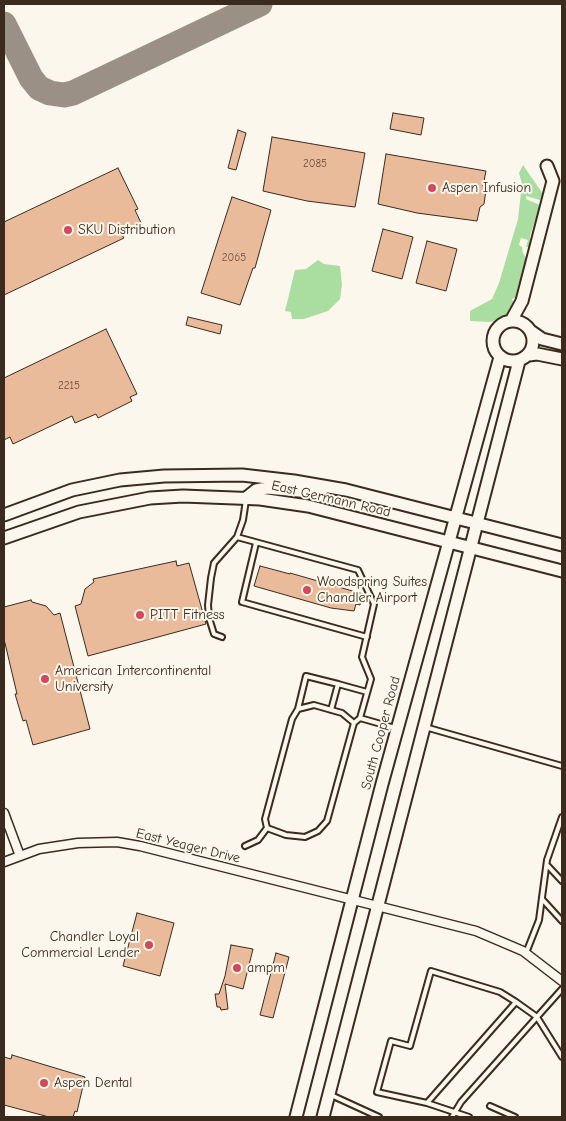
<!DOCTYPE html>
<html>
<head>
<meta charset="utf-8">
<style>
  body { margin:0 }
  #map { position:relative; width:566px; height:1121px; overflow:hidden; background:#fbf7ec; font-family:"Comic Neue",sans-serif }
  canvas { display:block }
  .frame { position:absolute; inset:0; border:5px solid #3b2a1e; pointer-events:none }
</style>
</head>
<body>
<div id="map">
<canvas width="566" height="1121"></canvas>
<div class="frame"></div>
</div>
<script>
const g = document.querySelector('canvas').getContext('2d');
g.lineJoin = 'round';
function paint(path, color) { g.fillStyle = color; g.fill(path, 'evenodd'); }
const shape = rows => new Path2D(rows.map(r => 'M' + r).join(''));
function stroke(path, color, width, dash) { g.strokeStyle = color; g.lineWidth = width; g.lineCap = dash ? 'butt' : 'round'; g.setLineDash(dash || []); g.stroke(path); }
function drawText(font, color, halo, rows, align = 'center') {
  g.font = font + ' "Comic Neue",sans-serif'; g.lineWidth = 4; g.setLineDash([]); g.textBaseline = 'middle'; g.strokeStyle = halo; g.fillStyle = color; for (const [text, x, y, turn = 0] of rows) {
    g.save(); g.translate(x, y); g.rotate((+turn || 0) * Math.PI / 180); g.textAlign = isNaN(turn) ? turn : align; if (halo) g.strokeText(text, 0, 0); g.fillText(text, 0, 0); g.restore();
  }
}
paint(shape([
  [523,165,543,194,540,200,526,196,526,199,540,205,530,236,529,247,526,247,528,240,521,238,519,245,522,247,523,253,526,258,515,298,512,299,513,302,507,314,501,318,490,322,470,321,470,311,492,299,499,283,518,219,522,184,519,173],
  [318,260,324,264,340,266,342,285,340,299,328,311,304,319,292,319,291,312,285,311,295,270,306,269]
]), '#aadea0');
stroke(shape([
  [4,24,31,78,39,88,50,93,64,95,73,93,260,4]
]), '#9b9085', 25);
const building = shape([
  [393,113,424,118,421,135,390,129,393,113],
  [238,130,246,133,236,170,228,168,238,130],
  [272,137,365,153,355,207,307,201,263,191,272,137],
  [386,154,486,171,483,186,486,190,484,204,480,207,477,221,417,213,378,204,386,154],
  [118,168,138,209,135,210,142,225,122,235,124,238,4,295,4,222,118,168],
  [232,197,271,210,255,268,253,268,240,305,201,293,232,197],
  [383,229,413,237,402,279,372,271,383,229],
  [427,241,457,249,446,291,416,283,427,241],
  [188,317,222,325,220,334,186,325,188,317],
  [106,329,137,394,130,397,132,401,98,418,96,414,75,423,72,416,13,444,10,437,4,440,4,378,106,329],
  [176,561,177,566,189,563,206,624,88,656,75,606,81,604,85,589,94,582,93,579,176,561],
  [260,566,290,574,290,573,363,594,360,605,356,604,354,611,331,608,254,586,260,566],
  [31,600,32,602,46,606,54,615,60,613,90,729,33,745,26,720,23,721,15,694,17,694,4,639,4,607,31,600],
  [137,913,174,923,160,976,123,966,137,913],
  [231,945,253,949,243,989,225,984,228,1009,221,1010,220,1007,217,1007,215,994,219,994,225,976,231,945],
  [276,953,289,957,273,1018,260,1015,276,953],
  [12,1055,85,1077,77,1112,75,1111,73,1117,49,1117,4,1105,4,1057,11,1059,12,1055]
]);
paint(building, '#eabb9b');
stroke(building, '#3b2a1e', 1);
const lane = shape([
  [237,537,358,570,374,604,362,657,371,679,360,718,395,728],
  [256,543,242,602,367,637],
  [222,637,214,634,209,618,208,605,211,578,214,563,237,537,243,520,246,500],
  [298,709,306,676,338,684],
  [331,710,338,684,367,692],
  [425,727,562,766],
  [267,828,265,819,292,719,298,709,314,705,342,713,354,723],
  [245,846,258,840,267,828,286,835,305,837,318,831,327,821,354,723,360,718],
  [547,865,562,881],
  [542,899,562,921],
  [526,953,539,920,547,860,562,817],
  [516,1002,427,1103,377,1092,391,1041,410,1046,431,971,500,992,516,1002,537,1017,562,1057],
  [331,1095,379,1117],
  [427,1103,469,1117],
  [490,1106,515,1117],
  [452,1117,461,1102,562,989]
]);
const street = shape([
  [4,813,20,856],
  [4,862,39,849,78,843,117,842,140,846,476,931,523,951,562,981]
]);
const secondary = shape([
  '493 341a20 20 0 1 1 40 0a20 20 0 1 1-40 0Z',
  [511,321,522,301,553,181,547,166],
  [532,332,542,339,562,344],
  [529,355,537,354,562,359],
  [246,498,256,490,267,488,309,492,324,488],
  [4,515,72,490,120,480,164,476,242,475,294,481,346,490,562,545],
  [4,538,79,512,150,498,183,496,260,499,308,506,562,571],
  [296,1117,382,784,500,357],
  [323,1117,519,361]
]);
stroke(lane, '#3b2a1e', 8);
stroke(street, '#3b2a1e', 11);
stroke(secondary, '#3b2a1e', 15);
stroke(lane, '#fbf7ec', 4);
stroke(street, '#fbf7ec', 8);
stroke(secondary, '#fbf7ec', 11);
for (const [x, y, r, color] of [
  [432,188,5,"#d1495b"],
  [68,230,5,"#d1495b"],
  [307,590,5,"#d1495b"],
  [140,615,5,"#d1495b"],
  [45,679,5,"#d1495b"],
  [149,945,5,"#d1495b"],
  [237,968,5,"#d1495b"],
  [44,1083,5,"#d1495b"]
]) { const dot = new Path2D(); dot.arc(x, y, r, 0, 2 * Math.PI); g.fillStyle = color; g.fill(dot); stroke(dot, '#fbf7ec', 2); }
drawText('11px', '#674e3d', null, [
  ["2085",315,164],
  ["2065",234,258],
  ["2215",69,386]
]);
drawText('14px', '#3b2a1e', '#fbf7ec', [
  ["Aspen Infusion",442,188],
  ["SKU Distribution",78,230],
  ["Woodspring Suites",317,582],
  ["Chandler Airport",317,598],
  ["PITT Fitness",150,615],
  ["American Intercontinental",55,671],
  ["University",55,687],
  ["Chandler Loyal",139,937,"right"],
  ["Commercial Lender",139,953,"right"],
  ["ampm",247,968],
  ["Aspen Dental",54,1083]
], 'left');
drawText('14px', '#3b2a1e', '#fbf7ec', [
  ["East Germann Road",331,499,13],
  ["South Cooper Road",381,733,-75],
  ["East Yeager Drive",188,846,14]
]);
</script>
</body>
</html>
